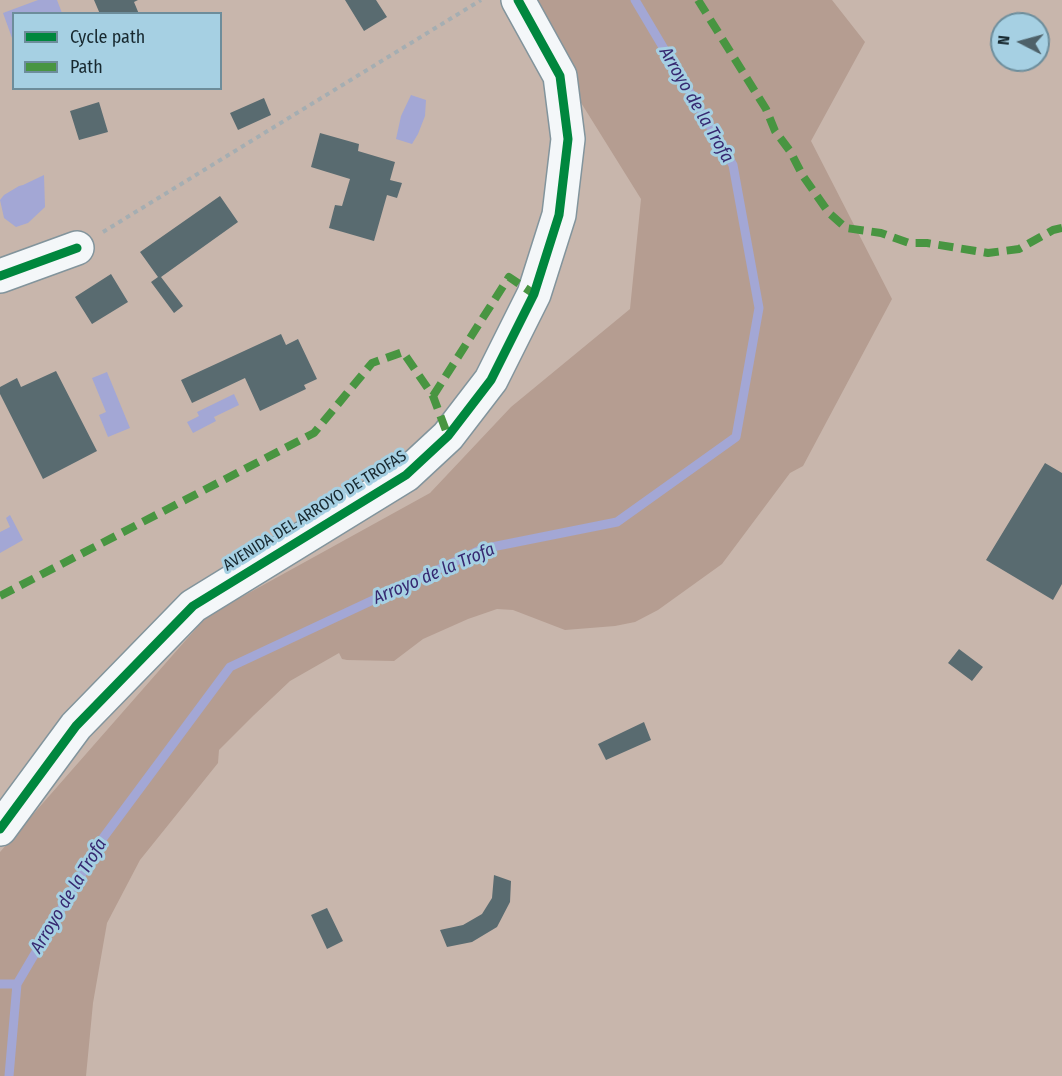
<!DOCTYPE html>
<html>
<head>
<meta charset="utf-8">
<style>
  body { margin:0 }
  #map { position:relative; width:1062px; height:1076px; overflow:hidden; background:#b4cbd5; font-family:"Fira Sans Condensed",sans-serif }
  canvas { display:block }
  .legend { position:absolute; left:12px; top:12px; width:210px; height:78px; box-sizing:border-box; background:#a6d0e3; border:2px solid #6d8d9b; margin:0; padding:8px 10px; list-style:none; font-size:18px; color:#17282f }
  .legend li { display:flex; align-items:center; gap:12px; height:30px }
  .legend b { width:30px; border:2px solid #6d8d9b }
  .north { position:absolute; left:990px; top:12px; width:60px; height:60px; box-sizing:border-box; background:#a6d0e3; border:2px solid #6d8d9b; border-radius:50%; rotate:276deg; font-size:16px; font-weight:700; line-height:24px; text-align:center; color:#17282f }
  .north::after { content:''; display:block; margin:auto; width:21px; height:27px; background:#4e6169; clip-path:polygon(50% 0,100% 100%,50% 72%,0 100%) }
</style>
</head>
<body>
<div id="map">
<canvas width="1062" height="1076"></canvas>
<ul class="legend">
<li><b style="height:8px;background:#00873e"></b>Cycle path</li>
<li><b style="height:8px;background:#489541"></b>Path</li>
</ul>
<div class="north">N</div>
</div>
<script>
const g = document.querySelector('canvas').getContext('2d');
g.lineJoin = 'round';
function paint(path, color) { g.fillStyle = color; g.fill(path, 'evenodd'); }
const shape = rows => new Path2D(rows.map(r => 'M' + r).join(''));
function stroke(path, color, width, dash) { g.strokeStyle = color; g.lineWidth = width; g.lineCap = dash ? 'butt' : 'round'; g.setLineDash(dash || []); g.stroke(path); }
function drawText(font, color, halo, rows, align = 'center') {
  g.font = font + ' "Fira Sans Condensed",sans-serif'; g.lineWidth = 6; g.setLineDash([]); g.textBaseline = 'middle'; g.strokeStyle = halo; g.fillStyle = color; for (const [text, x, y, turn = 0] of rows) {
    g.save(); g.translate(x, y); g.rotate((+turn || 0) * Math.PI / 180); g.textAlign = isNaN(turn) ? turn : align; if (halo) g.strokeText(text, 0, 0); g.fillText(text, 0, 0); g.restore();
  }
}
paint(shape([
  [0,0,1062,0,1062,1076,0,1076],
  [14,14,220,14,220,88,14,88],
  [1002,24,1038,24,1038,60,1002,60]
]), '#c8b6ac');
paint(shape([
  [517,0,832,0,865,42,811,141,892,299,803,466,790,473,722,564,658,610,635,622,615,626,565,630,513,610,497,609,468,619,423,639,394,661,347,660,342,659,339,653,290,681,254,715,219,750,218,763,140,860,107,923,93,1003,86,1076,0,1076,0,852,207,616,430,493,511,407,630,309,641,199]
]), '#b59d91');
paint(shape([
  [38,0,57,0,62,13,14,14,14,38,12,38,3,13],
  [411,95,426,100,425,116,418,134,412,144,396,139,401,116],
  [44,175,45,207,28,223,16,227,4,218,0,200,4,195,19,186,23,185],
  [107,372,130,428,108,437,99,415,106,412,92,378],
  [234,394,239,405,214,417,216,421,193,433,187,422,199,416,197,412],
  [10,515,23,540,0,553,0,532,10,527,6,518]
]), '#a3a7d5');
stroke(shape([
  [0,984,17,984],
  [9,1076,17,984,103,838,230,667,482,549,617,522,736,437,759,308,733,165,635,0]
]), '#a3a7d5', 9);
paint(shape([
  [94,0,138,0,134,2,139,14,100,14],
  [345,0,376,0,387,17,364,31],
  [264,98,271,115,238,130,230,113],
  [99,102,108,132,79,140,70,111],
  [320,133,359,144,358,151,395,162,390,180,402,183,397,198,387,195,374,241,329,228,335,205,342,206,350,179,311,167],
  [220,196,238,222,161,277,183,306,174,313,151,282,158,277,140,252],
  [111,274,128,302,92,324,75,297],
  [281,334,286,345,298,339,317,379,304,385,306,389,260,411,245,378,192,403,181,380],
  [56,371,97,451,43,479,0,394,0,387,17,378,21,387],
  [1045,463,1062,473,1062,584,1053,600,986,560],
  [959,649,983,667,972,681,948,663],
  [644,722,651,740,606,760,598,744],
  [494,875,511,881,510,902,497,927,472,942,447,947,440,930,463,925,482,914,492,898],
  [327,908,343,941,327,949,311,915]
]), '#596b70');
const minor = shape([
  [0,276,77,248],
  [0,829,76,726,193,606,406,475,448,436,491,380,534,294,559,215,568,139,560,76,518,0]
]);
stroke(minor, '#82949c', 36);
stroke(shape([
  [103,232,481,0]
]), '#a5aeb2', 4, [4.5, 4.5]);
stroke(minor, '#f4f7f9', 33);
stroke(shape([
  [698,0,766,109,775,131,790,151,803,176,829,213,846,228,881,233,909,243,927,243,988,253,1019,249,1053,230,1062,228],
  [433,396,509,277,534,294],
  [0,596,314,433,372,363,403,352,433,396,448,436]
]), '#489541', 8, [15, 8]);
stroke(shape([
  [0,276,77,248],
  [0,829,76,726,193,606,406,475,448,436,491,380,534,294,559,215,568,139,560,76,518,0]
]), '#00873e', 9);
drawText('16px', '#17282f', '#a6d0e3', [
  ["AVENIDA DEL ARROYO DE TROFAS",315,511,-32]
]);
drawText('italic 18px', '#372971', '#a6d0e3', [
  ["Arroyo de la Trofa",696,105,60],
  ["Arroyo de la Trofa",434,574,-23],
  ["Arroyo de la Trofa",69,896,-59]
]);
</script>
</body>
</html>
